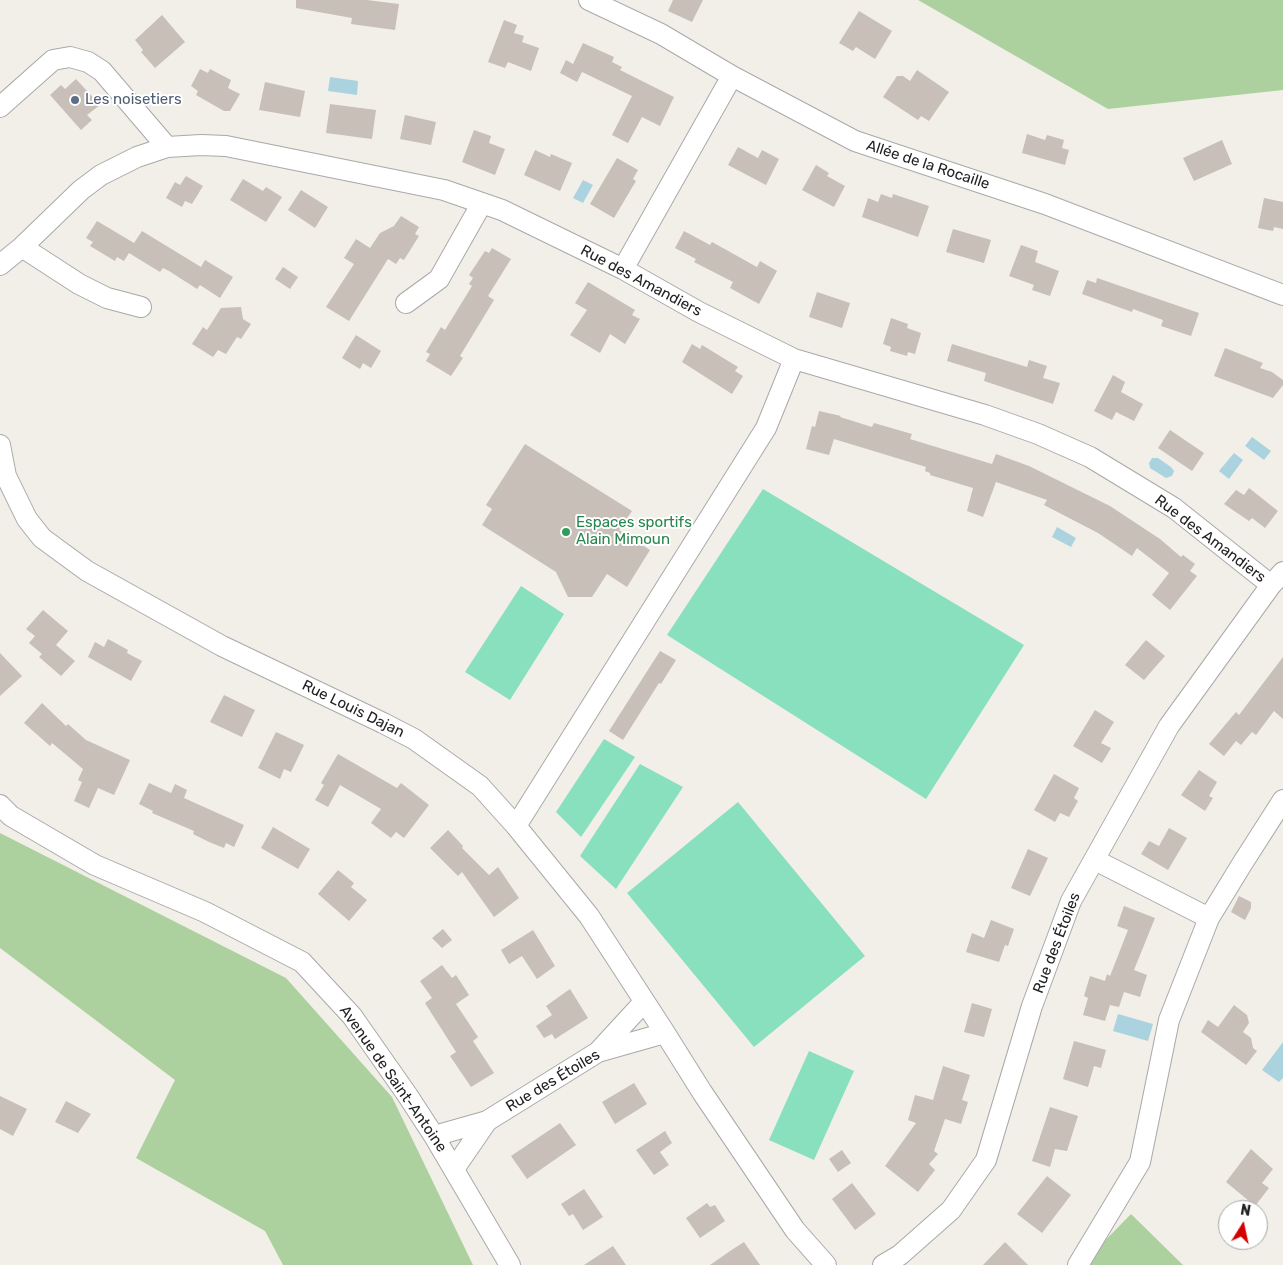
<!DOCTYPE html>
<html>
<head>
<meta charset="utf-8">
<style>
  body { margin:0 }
  #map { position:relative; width:1283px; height:1265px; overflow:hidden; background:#f2efe9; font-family:Rubik,sans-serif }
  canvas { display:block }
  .north { position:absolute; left:1218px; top:1200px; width:50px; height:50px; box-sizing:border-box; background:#fff; border:1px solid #a7a7a7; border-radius:50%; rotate:10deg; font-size:14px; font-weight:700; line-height:20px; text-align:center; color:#222 }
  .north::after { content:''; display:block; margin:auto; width:18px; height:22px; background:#d40000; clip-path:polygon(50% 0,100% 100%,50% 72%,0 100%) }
</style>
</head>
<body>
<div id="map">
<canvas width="1283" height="1265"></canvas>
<div class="north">N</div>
</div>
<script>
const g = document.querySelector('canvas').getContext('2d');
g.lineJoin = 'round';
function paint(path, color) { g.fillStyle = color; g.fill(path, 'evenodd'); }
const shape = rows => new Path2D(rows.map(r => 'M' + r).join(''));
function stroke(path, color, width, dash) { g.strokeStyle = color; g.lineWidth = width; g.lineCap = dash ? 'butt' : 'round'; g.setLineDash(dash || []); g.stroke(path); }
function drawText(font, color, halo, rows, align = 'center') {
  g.font = font + ' Rubik,sans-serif'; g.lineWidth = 4; g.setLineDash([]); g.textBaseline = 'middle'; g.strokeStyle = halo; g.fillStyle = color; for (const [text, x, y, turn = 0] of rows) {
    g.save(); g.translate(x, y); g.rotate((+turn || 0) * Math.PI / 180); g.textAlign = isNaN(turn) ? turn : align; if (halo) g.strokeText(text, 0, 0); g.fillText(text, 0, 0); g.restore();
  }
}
paint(shape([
  [918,0,1283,0,1283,90,1108,109],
  [0,833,286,978,392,1097,473,1265,283,1265,265,1231,136,1158,175,1080,0,948],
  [1131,1214,1183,1265,1081,1265]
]), '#add19e');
paint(shape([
  [763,489,1024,645,926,799,667,635],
  [521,586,564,614,510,700,465,672],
  [604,739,635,757,581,837,556,812],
  [640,764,683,787,616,889,580,856],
  [738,802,865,956,754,1047,627,893],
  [809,1051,854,1071,814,1160,769,1140]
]), '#88e0be');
paint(shape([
  [330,77,358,81,357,95,328,91],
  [583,180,593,185,583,203,573,198],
  [1252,437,1271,451,1264,460,1245,446],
  [1234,453,1243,460,1229,479,1219,471],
  [1152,458,1158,458,1171,467,1174,471,1172,476,1166,478,1150,468,1149,463],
  [1057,527,1076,538,1071,547,1052,537],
  [1118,1014,1153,1024,1148,1041,1113,1031],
  [1283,1042,1283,1078,1279,1082,1262,1070]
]), '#aad3df');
paint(shape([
  [296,0,367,0,399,4,395,30,351,24,352,18,296,8],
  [673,0,703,0,692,22,668,11],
  [859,11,892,31,875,59,856,47,853,51,839,43],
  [162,15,185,42,155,68,141,52,143,50,135,40],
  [504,20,517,25,514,33,524,36,522,42,539,48,531,71,508,62,505,68,488,62],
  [583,43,614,57,612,62,622,67,620,70,674,97,660,126,642,117,628,143,612,135,632,96,582,72,577,82,560,73,566,60,573,64],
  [200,69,208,73,210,69,231,80,228,88,240,94,230,111,224,111,196,95,198,91,191,86],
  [917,70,949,92,929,121,921,116,918,120,883,97,897,76,903,76,910,81],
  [76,79,100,105,87,115,92,120,81,130,50,95,61,85,65,89],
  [265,82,305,91,300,117,259,110],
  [330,104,376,110,372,139,326,133],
  [405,115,436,122,431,145,400,139],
  [474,130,491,136,489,143,505,149,495,175,462,162],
  [1027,134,1045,140,1047,135,1064,140,1062,148,1069,150,1065,165,1022,153],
  [1222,140,1232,164,1194,181,1183,158],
  [738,147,758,158,762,150,779,159,766,185,728,165],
  [535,150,550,157,551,154,572,163,560,191,524,175],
  [617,158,638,170,633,179,636,181,614,218,590,204],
  [816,165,829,173,827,176,845,186,834,207,802,190],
  [186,176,203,186,192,204,185,201,182,207,166,198,175,182,180,185],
  [243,179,263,191,266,187,282,197,266,222,230,200],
  [301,190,328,207,315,228,288,210],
  [881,194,892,198,893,194,929,206,918,237,862,217,868,198,878,202],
  [1264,198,1283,202,1283,229,1274,227,1273,231,1258,228],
  [401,216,419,227,415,234,419,236,404,260,400,258,396,264,388,259,349,321,326,307,354,264,344,258,356,239,370,248,380,233,394,226],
  [97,221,134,243,142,231,201,267,205,260,233,277,220,298,200,285,197,289,169,271,163,268,160,272,129,253,124,261,117,257,115,261,90,246,93,242,86,238],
  [953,229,991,240,984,263,946,252],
  [684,231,710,245,712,242,757,267,760,261,777,271,759,304,730,288,733,282,694,262,696,259,675,248],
  [1021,245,1038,251,1035,262,1059,271,1050,296,1032,290,1034,285,1009,276],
  [492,248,511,259,488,296,494,300,460,356,463,358,451,376,426,361,430,354,426,352,441,327,445,330,472,286,469,284,473,278,469,275,485,251,489,253],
  [283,267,298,277,290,289,275,279],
  [1097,278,1199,313,1191,336,1161,326,1163,320,1133,309,1132,312,1082,294,1087,280,1096,283],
  [588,282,635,310,632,315,640,319,625,344,610,334,600,353,570,335,587,310,575,303],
  [817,292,850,303,842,328,809,317],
  [241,307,243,319,251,324,241,339,237,337,226,354,218,350,213,357,192,344,203,327,207,330,221,308],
  [891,318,908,324,907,328,921,333,915,354,908,352,907,356,890,351,891,347,883,344],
  [356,335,381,351,371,368,363,363,360,369,342,358],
  [692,344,700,349,702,345,738,367,735,371,743,376,732,394,682,362],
  [952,344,1027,367,1029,360,1047,366,1043,378,1060,383,1053,404,984,381,986,373,947,361],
  [1225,348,1263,363,1260,368,1272,372,1283,380,1283,385,1273,398,1214,376],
  [1113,375,1125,382,1121,392,1143,404,1134,421,1116,412,1112,420,1094,411],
  [819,411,841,416,840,417,872,427,874,423,912,434,910,439,992,464,996,454,1029,466,1110,506,1160,539,1181,557,1183,555,1195,564,1190,571,1197,576,1170,610,1152,595,1169,573,1137,548,1132,556,1098,533,1044,505,1047,500,996,482,983,517,967,511,973,488,930,475,930,473,925,471,926,467,834,439,829,455,806,449,812,426,815,427],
  [1170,430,1204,453,1192,471,1158,448],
  [525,444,632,511,619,530,650,550,627,587,607,574,592,597,568,597,556,572,482,525,492,509,486,505],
  [1249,488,1278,511,1265,528,1252,518,1249,521,1224,504,1236,490,1244,495],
  [43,610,68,631,56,645,75,661,61,676,39,657,42,654,29,643,35,636,26,629],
  [108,639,128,650,127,653,142,661,131,681,88,657,95,642,104,647],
  [1146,640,1165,656,1144,680,1125,665],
  [660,651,676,660,661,684,659,683,623,740,609,731],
  [0,653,22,676,0,696],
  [1283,657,1283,719,1274,711,1256,735,1252,732,1241,745,1236,741,1224,756,1209,744,1236,712,1239,715],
  [224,695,255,710,242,737,210,722],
  [42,703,66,726,68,724,86,740,130,760,114,795,98,788,89,808,74,801,82,782,78,780,83,769,52,743,50,746,24,723],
  [1095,710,1114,722,1101,743,1111,748,1102,763,1073,746],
  [276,732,304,745,291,772,284,769,280,779,258,768],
  [338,754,397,788,401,783,429,805,404,838,396,832,391,838,371,823,381,809,340,785,328,807,315,800,324,785,321,783],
  [1199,770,1217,782,1209,796,1213,798,1205,811,1181,795],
  [1054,774,1079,788,1074,798,1078,801,1069,817,1060,813,1055,822,1034,810],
  [149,783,171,793,175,784,187,790,184,798,244,825,234,847,226,843,224,848,209,842,193,834,194,831,152,813,153,811,139,804],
  [273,827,310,849,298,869,261,848],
  [1169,828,1187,838,1168,870,1141,854,1149,841,1159,846],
  [448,830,463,846,462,848,489,875,498,867,519,898,494,917,462,872,458,876,430,848],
  [1028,849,1048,858,1030,896,1011,888],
  [338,870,354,883,351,887,367,900,349,921,318,894],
  [1239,896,1251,902,1251,908,1245,920,1231,912],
  [1124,906,1155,918,1134,970,1147,975,1140,997,1124,992,1119,1007,1110,1005,1105,1021,1083,1015,1088,998,1084,996,1090,976,1105,981,1107,974,1110,976,1128,930,1117,926],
  [991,920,1014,929,1008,946,1005,945,999,962,966,952,972,933,984,938],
  [443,929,452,940,442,948,432,938],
  [533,930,555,966,537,979,522,956,509,964,501,950],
  [442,965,452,978,456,975,469,995,456,1004,478,1037,473,1041,494,1073,471,1087,450,1056,456,1052,425,1003,432,998,420,981],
  [570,989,588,1018,555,1039,552,1034,544,1038,536,1026,552,1015,546,1006],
  [972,1003,992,1009,984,1037,964,1032],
  [1234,1005,1247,1015,1249,1023,1243,1032,1251,1038,1253,1048,1257,1051,1246,1065,1201,1032,1208,1020,1218,1027],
  [1074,1041,1106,1050,1101,1068,1094,1066,1088,1087,1063,1079],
  [943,1066,970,1075,962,1100,968,1102,961,1124,945,1119,934,1151,938,1154,929,1164,935,1170,918,1192,885,1166,916,1123,908,1120,915,1095,933,1100],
  [634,1083,647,1104,615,1124,602,1102],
  [0,1096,27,1109,13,1136,0,1129],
  [66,1101,91,1114,78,1133,55,1122],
  [1050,1107,1078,1116,1067,1151,1055,1149,1050,1167,1032,1161],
  [560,1123,576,1145,527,1179,511,1156],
  [665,1131,672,1143,660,1152,669,1165,654,1175,636,1150],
  [1251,1149,1273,1169,1262,1183,1269,1188,1255,1206,1226,1182],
  [842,1150,851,1163,838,1172,829,1159],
  [1047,1176,1071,1195,1042,1233,1017,1214],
  [852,1183,876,1214,855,1230,832,1199],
  [584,1189,603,1217,583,1230,573,1214,569,1216,561,1204],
  [707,1203,710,1207,715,1205,725,1221,700,1238,686,1218],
  [744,1242,760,1265,710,1265,733,1249],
  [1005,1242,1028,1265,983,1265],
  [613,1246,626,1265,584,1265]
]), '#c7bfb8');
const minor = shape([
  [589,0,661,34,732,76,855,141,1045,204,1283,295],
  [0,107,53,60,70,57,88,62,102,71,167,147],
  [22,247,79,284,107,298,141,307],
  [0,265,22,247,81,190,101,175,137,157,167,147,201,145,226,146,444,190,502,210,623,269,699,312,794,359,985,415,1038,434,1090,457,1174,508,1271,585],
  [623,269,732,76],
  [406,303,439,279,482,203],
  [0,445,6,476,27,519,42,538,87,571,222,646,383,723,414,739,480,786,516,826,589,916,665,1033],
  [0,805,11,816,95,865,205,912,302,962,352,1016,408,1096,434,1136,510,1265],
  [516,826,766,428,794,359],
  [1095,860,1209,918],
  [598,1052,644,1002],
  [434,1136,487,1121],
  [454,1169,487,1121,598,1052,665,1033,702,1092,795,1230,826,1265],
  [883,1265,900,1255,951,1210,986,1160,1032,1006,1071,901,1169,726,1271,585,1283,572],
  [1078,1265,1140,1162,1169,1020,1209,918,1242,864,1283,800]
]);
stroke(minor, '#a9a9a9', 22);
stroke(minor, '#fff', 20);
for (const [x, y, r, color] of [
  [75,100,5,"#5c6f8a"],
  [566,532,5,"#2e9e5b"]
]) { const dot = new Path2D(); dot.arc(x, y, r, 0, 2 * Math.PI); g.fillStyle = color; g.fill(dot); stroke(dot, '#fff', 2); }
drawText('15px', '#4e5e75', '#fff', [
  ["Les noisetiers",85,100]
], 'left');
drawText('15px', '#222', '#fff', [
  ["Allée de la Rocaille",928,165,18],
  ["Rue des Amandiers",641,281,28],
  ["Rue des Amandiers",1210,539,37],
  ["Rue Louis Dajan",353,709,26],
  ["Rue des Étoiles",1057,943,-69],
  ["Avenue de Saint-Antoine",393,1079,55],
  ["Rue des Étoiles",553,1081,-31]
]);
drawText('15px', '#27864d', '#fff', [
  ["Espaces sportifs",576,523],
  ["Alain Mimoun",576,540]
], 'left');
</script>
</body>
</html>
